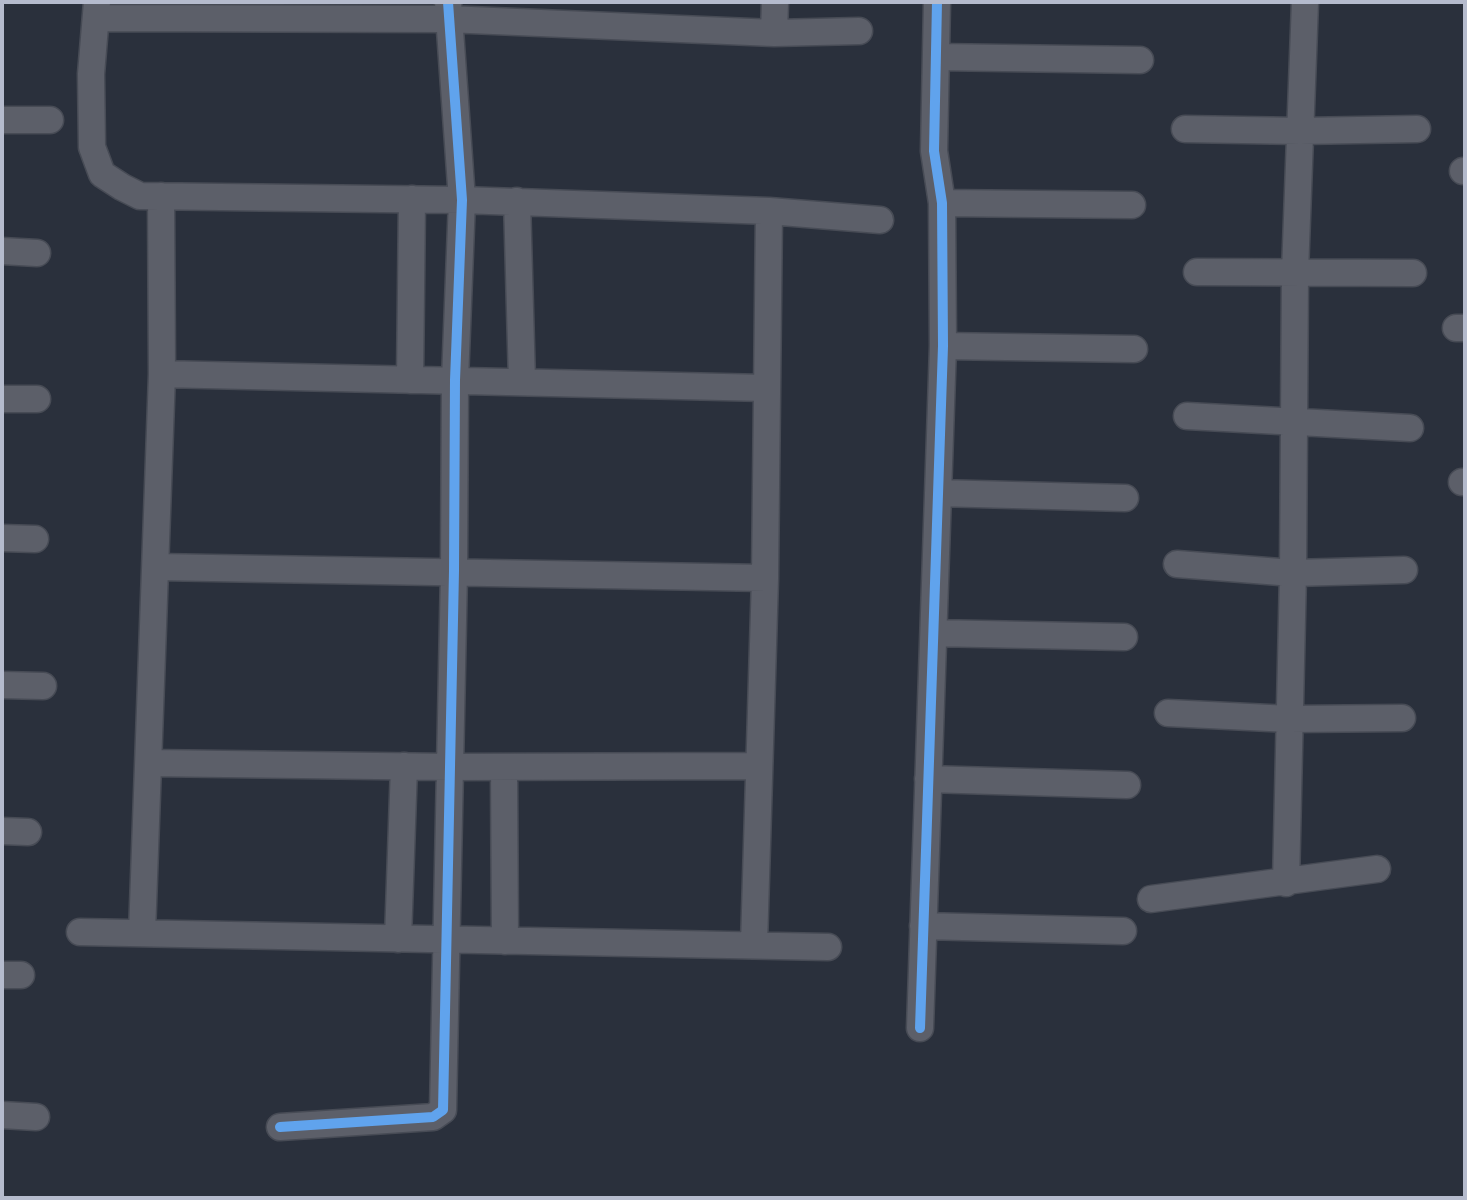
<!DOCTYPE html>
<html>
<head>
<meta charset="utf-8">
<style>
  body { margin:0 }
  #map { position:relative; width:1467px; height:1200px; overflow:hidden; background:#2a303c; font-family:"Titillium Web",sans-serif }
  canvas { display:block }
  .frame { position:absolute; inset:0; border:4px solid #b5bbcd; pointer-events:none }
</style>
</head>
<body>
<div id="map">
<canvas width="1467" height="1200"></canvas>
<div class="frame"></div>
</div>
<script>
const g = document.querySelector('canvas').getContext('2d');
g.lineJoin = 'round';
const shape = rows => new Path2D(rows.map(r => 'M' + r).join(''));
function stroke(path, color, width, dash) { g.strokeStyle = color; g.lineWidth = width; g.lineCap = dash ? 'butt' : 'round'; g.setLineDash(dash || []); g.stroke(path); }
const minor = shape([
  [97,2,91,74,92,147,102,174,122,187,140,196,462,200,769,211,880,220],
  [97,18,447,19,774,33,859,31],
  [774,33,775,2],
  [936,57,1140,60],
  [2,120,50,120],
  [1185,129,1300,131,1417,129],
  [1463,171,1465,171],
  [517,201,522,382],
  [942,203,1132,205],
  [2,251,37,253],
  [1197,272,1413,273],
  [1456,328,1465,328],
  [943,346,1134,349],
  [162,374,766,388],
  [410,380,412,199],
  [2,399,37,399],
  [1187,416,1410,428],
  [1462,482,1465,482],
  [938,493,1125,498],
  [2,538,35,539],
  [1177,564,1293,573,1404,570],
  [157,567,765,578],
  [934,633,1124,637],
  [2,685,43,686],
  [1168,713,1290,719,1402,718],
  [150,763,451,767,759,766],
  [504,767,505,941],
  [928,779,1127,785],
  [2,831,28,832],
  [1286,883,1293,573,1295,272,1305,2],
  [1151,899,1377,869],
  [923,926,1123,931],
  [80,932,828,947],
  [142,933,162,374,161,196],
  [398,939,404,766],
  [754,944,765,578,769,211],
  [2,975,21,975],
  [920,1028,943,346,942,203,934,151,937,2],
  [2,1115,36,1117],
  [280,1127,433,1117,443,1110,454,571,455,380,462,200,448,2]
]);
stroke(minor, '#474b55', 29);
stroke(minor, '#5c5f69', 26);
stroke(shape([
  [920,1028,943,346,942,203,934,151,937,2],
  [280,1127,433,1117,443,1110,454,571,455,380,462,200,448,2]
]), '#60a3ed', 10);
</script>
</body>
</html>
